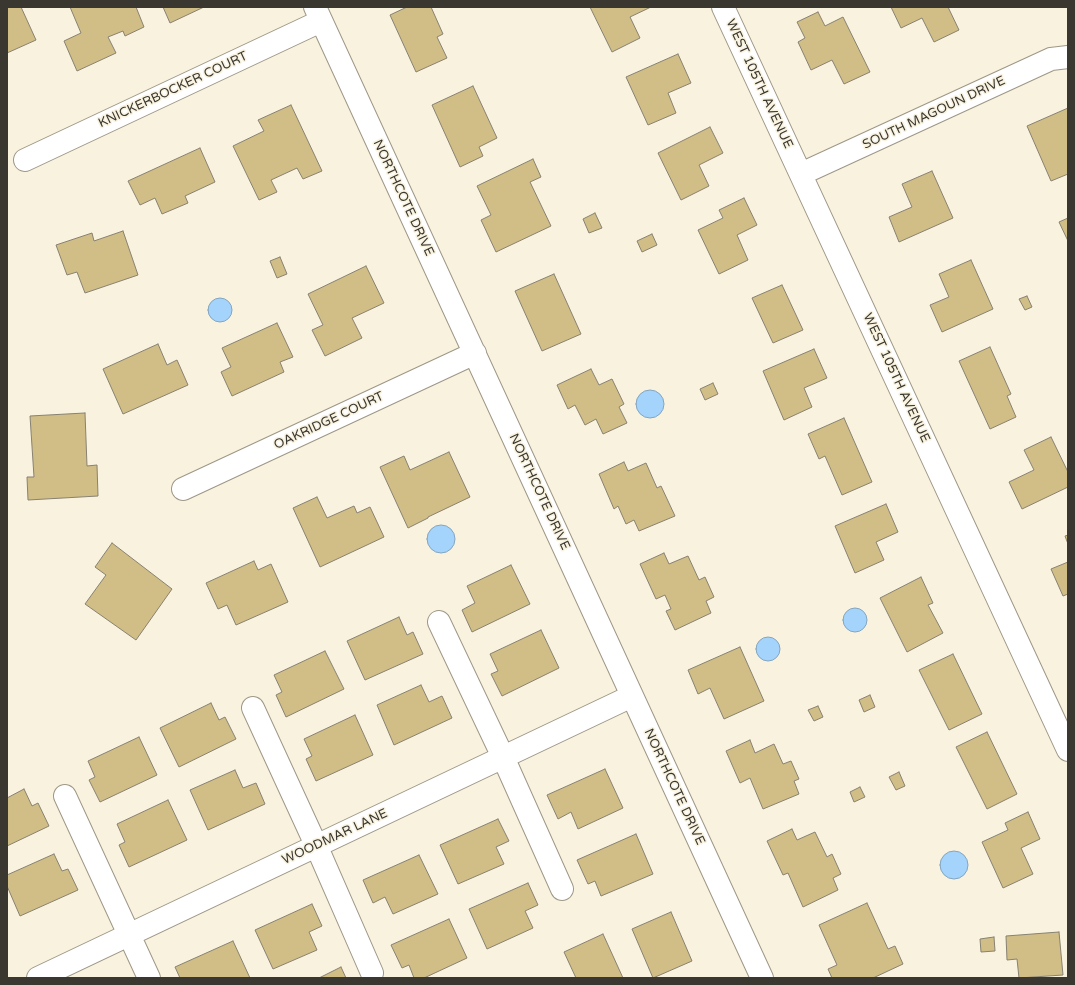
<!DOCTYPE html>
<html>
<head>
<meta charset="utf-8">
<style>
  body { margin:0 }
  #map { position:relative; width:1075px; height:985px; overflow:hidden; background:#f8f2df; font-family:"Varela Round",sans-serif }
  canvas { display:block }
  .frame { position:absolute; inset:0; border:8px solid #393730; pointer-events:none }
</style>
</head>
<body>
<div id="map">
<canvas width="1075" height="985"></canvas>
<div class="frame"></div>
</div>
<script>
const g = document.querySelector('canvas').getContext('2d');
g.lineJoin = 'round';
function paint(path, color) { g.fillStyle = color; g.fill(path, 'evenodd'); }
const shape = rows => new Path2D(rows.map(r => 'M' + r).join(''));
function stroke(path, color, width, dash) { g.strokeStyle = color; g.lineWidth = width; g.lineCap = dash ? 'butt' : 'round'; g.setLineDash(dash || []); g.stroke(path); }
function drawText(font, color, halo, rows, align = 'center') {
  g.font = font + ' "Varela Round",sans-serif'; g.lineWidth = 3; g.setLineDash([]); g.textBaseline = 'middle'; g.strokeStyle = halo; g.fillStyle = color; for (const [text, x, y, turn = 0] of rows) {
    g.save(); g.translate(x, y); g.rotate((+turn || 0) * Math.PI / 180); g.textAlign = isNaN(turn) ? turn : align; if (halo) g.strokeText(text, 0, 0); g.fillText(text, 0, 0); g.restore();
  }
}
const water = shape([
  '208 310a12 12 0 1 1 24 0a12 12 0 1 1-24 0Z',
  '636 404a14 14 0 1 1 28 0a14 14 0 1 1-28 0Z',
  '427 539a14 14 0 1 1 28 0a14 14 0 1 1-28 0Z',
  '843 620a12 12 0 1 1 24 0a12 12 0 1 1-24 0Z',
  '756 649a12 12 0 1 1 24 0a12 12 0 1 1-24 0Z',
  '940 865a14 14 0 1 1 28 0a14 14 0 1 1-28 0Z'
]);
paint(water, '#a4d4fc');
stroke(water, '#84a5bf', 1);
const building = shape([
  [7,7,21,7,36,40,7,53,7,7],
  [70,7,136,7,144,27,125,36,123,31,108,37,116,53,77,71,64,41,81,33,70,7],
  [163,7,204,7,170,23,163,7],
  [407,7,431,7,443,34,437,37,447,58,416,72,390,15,407,7],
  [590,7,651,7,630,17,640,38,612,52,590,7],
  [891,7,948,7,959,30,934,42,922,18,901,28,891,7],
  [818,12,825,26,843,17,870,72,844,84,832,60,811,70,798,42,805,38,797,22,818,12],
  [678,54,691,83,668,93,676,113,648,125,626,77,678,54],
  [473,86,497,138,479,147,483,156,460,167,432,105,473,86],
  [291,105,322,171,303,179,297,168,271,180,277,192,259,200,233,146,264,131,258,120,291,105],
  [1068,108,1068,174,1051,181,1027,126,1068,108],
  [710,127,723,153,699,165,709,186,681,200,658,153,710,127],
  [200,148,215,182,185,196,188,203,162,214,155,198,140,205,128,181,200,148],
  [533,159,541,177,530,182,551,226,496,252,481,220,491,215,477,186,533,159],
  [932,171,953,218,899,242,889,217,912,207,902,184,932,171],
  [744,198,757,225,737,235,748,260,719,274,698,230,723,218,719,210,744,198],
  [595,213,602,228,589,233,583,219,595,213],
  [1068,218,1068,241,1059,222,1068,218],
  [123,231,138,275,85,293,77,272,67,275,56,245,92,233,94,241,123,231],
  [652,234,657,245,642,252,637,241,652,234],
  [280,257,287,274,277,278,270,261,280,257],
  [971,260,993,309,942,332,930,305,949,297,939,274,971,260],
  [366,266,384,303,352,318,362,338,325,356,312,330,323,325,308,294,366,266],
  [554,274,581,334,542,351,515,291,554,274],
  [782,285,803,330,773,343,752,298,782,285],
  [1027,296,1032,307,1025,310,1019,299,1027,296],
  [277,323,293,357,280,362,284,372,232,396,221,372,231,367,222,348,277,323],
  [158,344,167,365,177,360,188,385,123,414,103,369,158,344],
  [990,347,1011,394,1007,396,1016,417,990,429,959,361,990,347],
  [814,349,827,378,804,388,812,407,784,420,763,371,814,349],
  [591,369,599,385,612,379,624,404,619,407,627,423,603,434,596,419,585,425,575,405,568,409,557,385,591,369],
  [713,383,718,394,705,400,700,389,713,383],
  [85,413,87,466,97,465,98,496,28,500,27,477,34,477,30,416,85,413],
  [844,418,872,482,842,495,825,456,819,459,808,434,844,418],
  [1051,437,1068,472,1068,487,1022,509,1009,482,1034,470,1024,450,1051,437],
  [449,452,470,497,428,517,428,518,408,528,380,467,404,456,410,470,449,452],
  [624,462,628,471,646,463,657,488,661,486,675,516,639,531,634,520,626,524,618,506,614,509,599,474,624,462],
  [317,497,327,518,354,506,357,513,370,507,384,537,320,567,293,508,317,497],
  [886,504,898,532,876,542,884,560,855,573,835,526,886,504],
  [1068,535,1068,544,1065,536,1068,535],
  [112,543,172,589,136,640,85,604,106,575,95,567,112,543],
  [664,553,669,564,688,556,699,580,705,577,714,597,706,601,711,613,675,630,666,611,671,609,665,595,656,599,640,564,664,553],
  [254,561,258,570,271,564,288,602,236,625,227,605,218,609,206,583,254,561],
  [1068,562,1068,594,1063,596,1051,569,1068,562],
  [511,565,530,604,472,632,462,610,475,603,467,586,511,565],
  [921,577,933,603,928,605,943,633,907,652,880,598,921,577],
  [399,617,407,635,413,632,423,654,365,680,347,641,399,617],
  [541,630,559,668,502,696,491,674,498,671,490,654,541,630],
  [740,647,764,701,724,719,710,688,698,694,688,670,740,647],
  [325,651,344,689,286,717,276,695,282,692,274,675,325,651],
  [953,654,982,714,949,730,919,670,953,654],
  [421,685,429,702,442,696,452,718,394,745,377,705,421,685],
  [870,695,875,707,864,712,859,700,870,695],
  [211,703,219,720,225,717,236,739,179,767,160,728,211,703],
  [818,706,823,717,814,721,808,710,818,706],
  [355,715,373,755,316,781,306,759,312,756,304,739,355,715],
  [987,732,1017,794,987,809,956,747,987,732],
  [139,737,157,775,100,802,89,780,95,777,88,761,139,737],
  [750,740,755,753,774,744,783,764,791,761,799,779,794,781,799,794,763,809,750,778,740,783,726,751,750,740],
  [605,769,623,808,578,829,571,812,558,819,547,795,605,769],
  [235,770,243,788,256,783,265,804,208,830,190,790,235,770],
  [899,772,905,786,896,790,889,777,899,772],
  [860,787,865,797,854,802,850,792,860,787],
  [24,789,32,806,38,803,49,826,7,846,7,798,24,789],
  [168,800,187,840,129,867,119,845,125,842,117,824,168,800],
  [1028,812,1040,839,1021,848,1033,874,1003,888,982,842,1008,830,1005,823,1028,812],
  [498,819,509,841,496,847,504,864,458,884,440,845,498,819],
  [792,829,797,840,815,832,827,857,832,854,841,874,833,878,838,890,803,907,788,873,783,875,767,841,792,829],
  [636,834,653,874,601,896,595,881,588,884,577,860,636,834],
  [54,854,62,871,68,869,78,890,20,916,7,886,7,875,54,854],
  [419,855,438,894,393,914,385,897,373,903,363,880,419,855],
  [528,883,538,905,525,911,533,928,487,949,469,909,528,883],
  [867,903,888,949,895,946,903,964,873,978,832,978,828,969,837,965,819,925,867,903],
  [312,904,322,926,309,932,317,950,273,969,255,930,312,904],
  [671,912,692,961,653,978,632,929,671,912],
  [449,919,467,958,424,978,414,978,409,965,402,968,391,945,449,919],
  [1059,932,1063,975,1019,978,1017,959,1007,960,1006,936,1059,932],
  [603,934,623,978,576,978,564,952,603,934],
  [994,937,995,951,981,952,980,939,994,937],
  [233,941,250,978,180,978,175,967,233,941],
  [341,967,346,978,319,978,341,967]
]);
paint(building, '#d1bd86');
stroke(building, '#878171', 1);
const minor = shape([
  [315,7,762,978],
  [723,7,1068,750],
  [25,160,321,21],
  [801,174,1051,59,1068,57],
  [183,489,475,353],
  [439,622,503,757,562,889],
  [253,708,316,845,372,973],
  [65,796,149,978],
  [38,978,632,696]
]);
stroke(minor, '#9e9787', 24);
stroke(minor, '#fff', 22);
drawText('13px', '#393730', '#f8f2df', [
  ["WEST 105TH AVENUE",759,84,65],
  ["KNICKERBOCKER COURT",173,90,-25],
  ["SOUTH MAGOUN DRIVE",934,113,-25],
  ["NORTHCOTE DRIVE",403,198,65],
  ["WEST 105TH AVENUE",896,378,65],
  ["OAKRIDGE COURT",329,421,-25],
  ["NORTHCOTE DRIVE",539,492,65],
  ["NORTHCOTE DRIVE",674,787,65],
  ["WOODMAR LANE",335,837,-25]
]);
</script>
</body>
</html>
